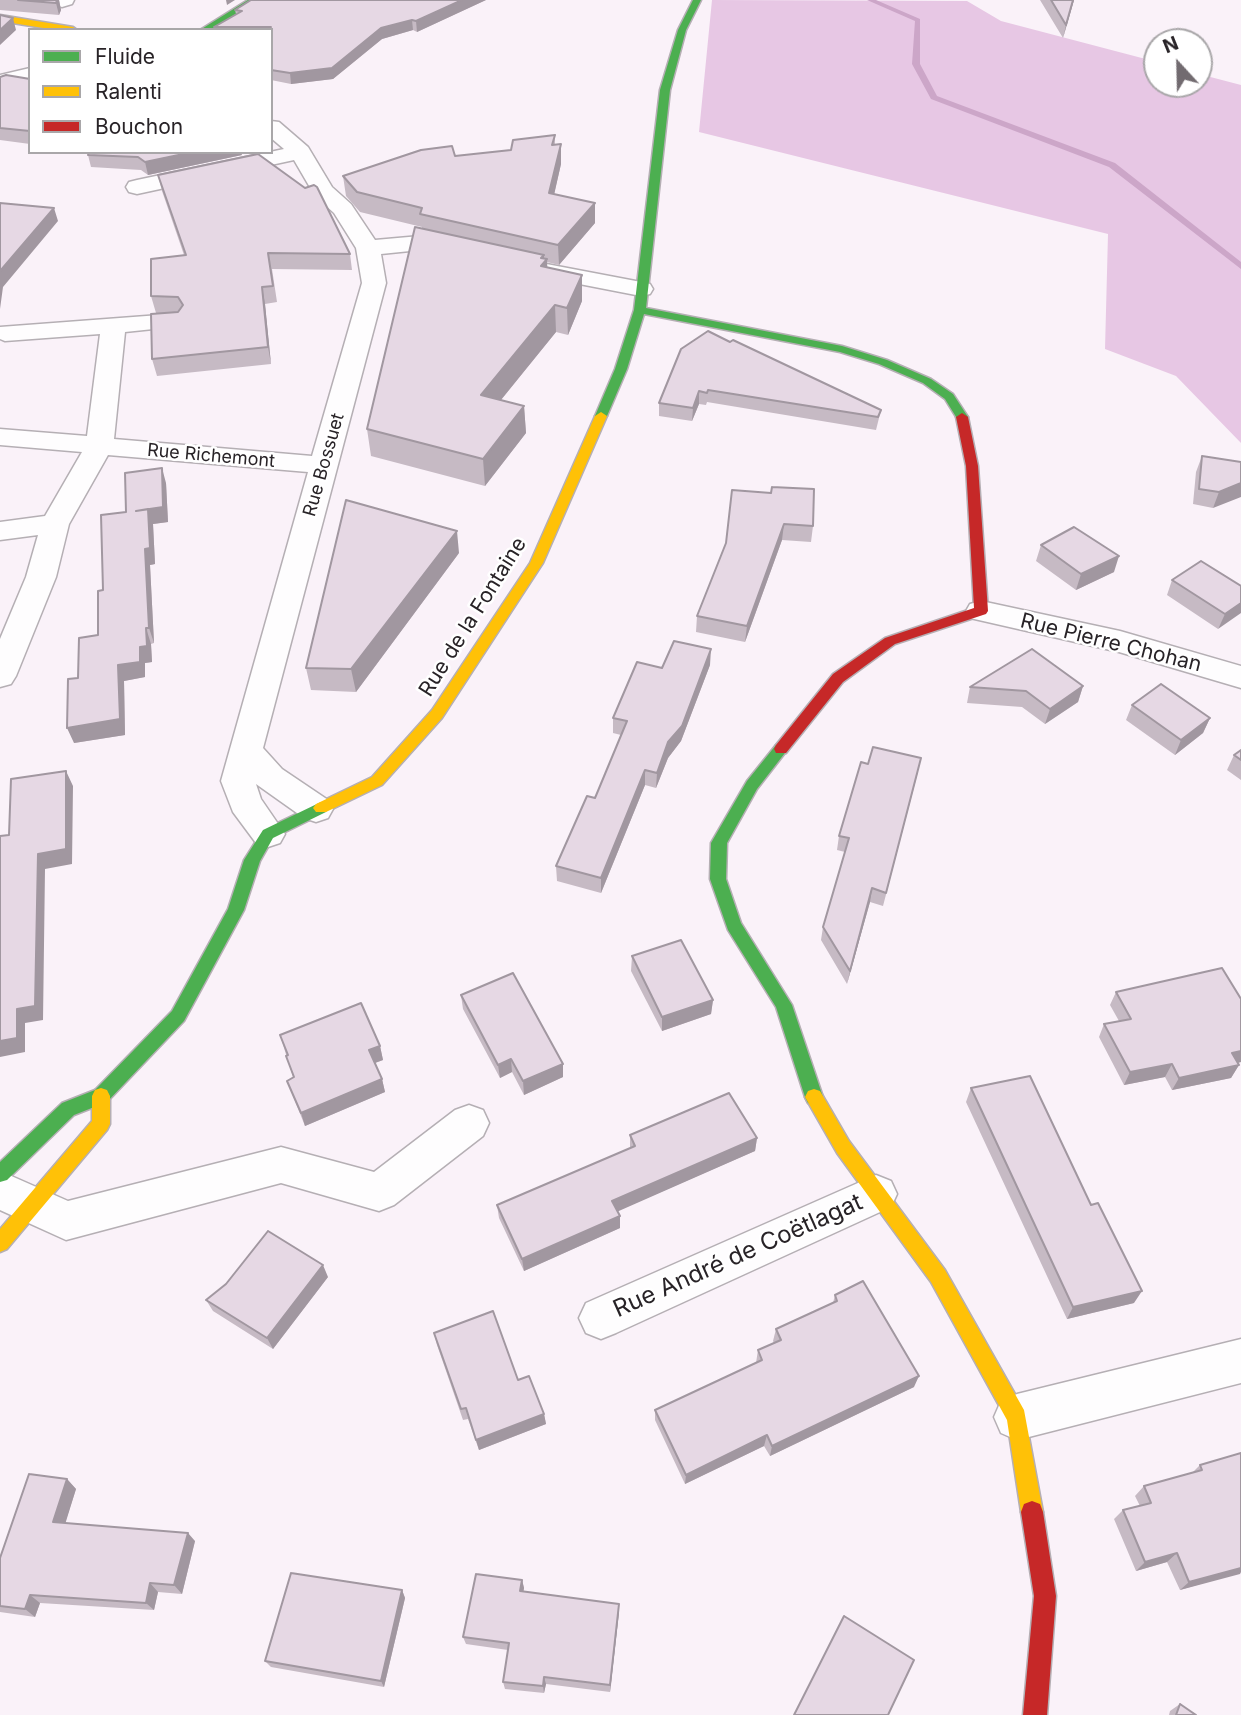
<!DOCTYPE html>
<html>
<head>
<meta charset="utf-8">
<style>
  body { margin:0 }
  #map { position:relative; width:1241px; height:1715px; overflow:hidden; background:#faf2f9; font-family:Inter,sans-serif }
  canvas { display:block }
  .legend { position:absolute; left:28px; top:28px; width:245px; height:126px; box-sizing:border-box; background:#fff; border:2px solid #a9a7a9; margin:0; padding:9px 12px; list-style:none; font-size:21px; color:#282327 }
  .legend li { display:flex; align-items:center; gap:14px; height:35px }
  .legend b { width:35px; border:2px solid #a9a7a9 }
  .north { position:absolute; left:1143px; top:28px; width:70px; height:70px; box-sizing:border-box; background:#fff; border:2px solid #a9a7a9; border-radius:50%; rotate:338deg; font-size:19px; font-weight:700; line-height:28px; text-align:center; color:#282327 }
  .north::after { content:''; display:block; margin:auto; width:24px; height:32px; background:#726b70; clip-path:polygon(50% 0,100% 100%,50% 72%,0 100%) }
</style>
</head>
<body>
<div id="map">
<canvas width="1241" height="1715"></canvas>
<ul class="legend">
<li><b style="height:9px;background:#4caf50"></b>Fluide</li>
<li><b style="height:9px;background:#ffc107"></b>Ralenti</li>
<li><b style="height:9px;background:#c62828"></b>Bouchon</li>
</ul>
<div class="north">N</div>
</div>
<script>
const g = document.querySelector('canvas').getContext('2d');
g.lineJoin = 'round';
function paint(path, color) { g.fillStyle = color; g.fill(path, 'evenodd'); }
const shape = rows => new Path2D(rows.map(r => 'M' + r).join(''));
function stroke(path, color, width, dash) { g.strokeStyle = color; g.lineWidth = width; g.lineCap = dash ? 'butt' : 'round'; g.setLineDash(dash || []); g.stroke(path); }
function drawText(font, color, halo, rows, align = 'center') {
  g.font = font + ' Inter,sans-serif'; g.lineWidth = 5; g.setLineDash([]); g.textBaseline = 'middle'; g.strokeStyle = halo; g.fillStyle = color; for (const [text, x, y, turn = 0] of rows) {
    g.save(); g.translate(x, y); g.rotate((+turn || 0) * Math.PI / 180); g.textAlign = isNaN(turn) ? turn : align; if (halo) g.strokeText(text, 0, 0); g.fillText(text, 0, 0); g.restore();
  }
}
paint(shape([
  [712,0,967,1,1001,21,1157,62,1157,84,1199,84,1199,74,1241,85,1241,443,1176,376,1105,349,1108,234,699,132]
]), '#e7c7e4');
paint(shape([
  [867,0,876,0,920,19,920,64,937,96,1115,163,1241,262,1241,269,1109,167,931,99,912,64,915,21,867,0]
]), '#cca6c8');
const street = shape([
  [53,0,74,0,72,4,62,7,55,5,53,0],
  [30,68,30,80,0,87,0,75,30,68],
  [271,121,279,122,308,147,332,187,351,204,375,240,420,236,466,246,470,251,466,256,458,258,420,250,381,254,386,283,263,748,282,769,328,800,333,809,328,818,316,822,304,818,256,784,261,799,285,834,280,843,268,847,256,843,233,812,221,781,308,472,108,455,69,524,56,577,16,676,11,684,0,687,0,639,26,577,38,535,0,540,0,522,45,516,82,452,0,445,0,429,87,436,100,334,5,341,0,339,0,327,173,314,182,316,185,321,182,326,125,332,114,439,312,456,362,283,356,248,334,213,315,196,294,160,137,194,129,192,126,187,129,182,137,180,284,149,271,138,271,121],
  [536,262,641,282,650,284,653,289,650,294,641,296,528,274,524,269,528,264,536,262],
  [981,601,1120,631,1241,666,1241,688,1119,652,970,618,966,611,970,604,981,601],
  [469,1105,483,1110,489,1123,483,1136,394,1205,379,1211,281,1183,66,1240,0,1210,0,1171,68,1201,281,1147,374,1172,455,1110,469,1105],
  [876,1175,891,1181,897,1194,891,1207,616,1333,601,1339,586,1333,579,1318,586,1303,876,1175],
  [1241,1339,1241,1383,1017,1440,1001,1433,994,1417,1001,1401,1017,1394,1241,1339]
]);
const fast = shape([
  [248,0,258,0,211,30,200,30,248,0],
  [693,0,701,0,686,30,670,90,646,308,842,346,887,360,931,379,953,394,968,417,966,420,958,420,945,399,923,383,879,364,840,352,644,314,627,369,607,416,601,420,595,416,615,369,634,310,660,90,678,30,693,0],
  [781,744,788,749,757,789,727,843,726,879,741,923,792,1005,823,1097,820,1103,814,1105,808,1103,805,1097,776,1007,728,930,710,879,711,843,747,781,776,745,781,744],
  [321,802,329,808,326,812,273,838,260,861,244,910,184,1021,107,1102,74,1115,7,1180,0,1182,0,1162,62,1103,95,1090,172,1011,228,909,244,860,263,830,321,802]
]);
const slow = shape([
  [0,15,73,27,77,30,56,30,0,21,0,15],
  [601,412,607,416,543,563,442,718,382,785,326,812,316,812,313,808,316,804,372,777,432,710,530,563,595,416,601,412],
  [101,1088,107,1090,110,1096,110,1124,107,1130,7,1249,0,1252,0,1229,92,1121,92,1096,95,1090,101,1088],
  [814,1089,820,1091,849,1141,945,1270,1024,1410,1043,1512,1040,1520,1032,1523,1024,1520,1021,1512,1007,1420,931,1282,837,1153,805,1097,808,1091,814,1089]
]);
const jam = shape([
  [962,413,968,417,978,466,988,611,986,614,895,644,843,682,786,753,776,753,774,749,776,745,833,674,885,638,974,608,966,466,956,417,962,413],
  [1032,1501,1040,1504,1043,1512,1056,1596,1047,1715,1023,1715,1034,1596,1021,1512,1024,1504,1032,1501]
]);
stroke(street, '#b5afb4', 3);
stroke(fast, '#b5afb4', 3);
stroke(slow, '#b5afb4', 3);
stroke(jam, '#b5afb4', 3);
paint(street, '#fefdfe');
paint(fast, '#4caf50');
paint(slow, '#ffc107');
paint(jam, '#c62828');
paint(shape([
  [0,0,59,0,61,10,59,15,0,10],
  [251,0,486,0,417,32,413,30,382,39,333,79,291,84,271,80,271,30,214,30,214,27,236,14,235,10],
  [1040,0,1074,0,1063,38],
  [0,77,30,79,30,144,0,140],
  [555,135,555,145,561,144,561,164,554,194,595,223,559,265,547,262,547,267,582,301,568,335,556,332,501,400,524,406,526,433,485,486,371,456,367,429,422,228,422,227,360,212,346,196,343,176,455,156,511,150],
  [88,155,242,155,148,175,141,170,91,167],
  [158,175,350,254,352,270,272,269,277,302,265,304,271,364,157,376,152,359,166,313,156,313,151,296,184,255,162,191],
  [681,349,881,410,876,430,707,402,706,405,699,404,692,421,659,416,659,403],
  [1202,456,1241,462,1213,508,1193,504,1196,472],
  [166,483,168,522,153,524,155,564,150,565,154,643,151,644,152,662,145,663,145,677,124,681,125,735,74,743,78,678,98,635,103,590,126,512],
  [732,490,813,526,811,542,782,540,745,642,696,632,697,616,726,543],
  [1041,545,1114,572,1076,590,1036,561],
  [459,553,356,692,311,690,306,668],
  [1172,580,1241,586,1218,629,1167,595],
  [710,665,681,741,668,758,656,788,645,785,601,893,557,881,556,866,595,798,621,735,613,733,613,718,662,668],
  [1083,686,1078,702,1045,724,1022,707,967,703,970,687],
  [1132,705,1210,718,1203,733,1175,755,1126,720],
  [1241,750,1241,780,1227,770,1234,755],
  [868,764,918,772,883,906,870,902,847,984,821,940,823,927,845,852,837,850,839,836],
  [632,956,713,1000,711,1014,662,1031,631,971],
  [1116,992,1241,999,1241,1062,1237,1063,1239,1065,1231,1078,1172,1090,1165,1077,1124,1085,1099,1037,1104,1024,1119,1021,1110,1005],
  [461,995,563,1077,524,1095,512,1072,500,1078,463,1009],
  [280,1035,380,1046,383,1060,375,1063,382,1079,385,1092,305,1126,287,1081,293,1077],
  [971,1088,1134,1303,1067,1319,966,1102],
  [630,1135,757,1138,755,1151,617,1211,620,1228,524,1271,499,1218,497,1205,630,1148],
  [328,1277,273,1349,213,1311,206,1300],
  [835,1295,914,1387,770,1456,764,1446,685,1484,655,1420,655,1410,756,1363,758,1350,774,1343,773,1341,776,1329,833,1303],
  [434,1333,518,1380,544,1414,546,1424,479,1450,468,1419,463,1420,437,1345],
  [1241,1453,1241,1572,1180,1590,1167,1562,1136,1571,1114,1519,1123,1510,1140,1506,1135,1496,1144,1486,1192,1473,1200,1465],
  [67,1479,76,1489,65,1523,195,1541,182,1594,158,1592,154,1610,40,1603,35,1617,0,1612,0,1558],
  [522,1580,524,1588,523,1592,619,1612,610,1692,546,1684,544,1693,505,1689,503,1682,508,1650,466,1644,463,1637],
  [402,1590,405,1598,384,1687,271,1667,265,1661],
  [1180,1704,1196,1715,1169,1715,1170,1711]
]), '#c6bac4');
paint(shape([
  [57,0,59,0,61,10,59,15,56,3],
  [226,0,235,0,227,5],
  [462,0,486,0,417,32,416,21],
  [1073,0,1074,0,1063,38,1066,25],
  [13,18,16,30,0,45,0,30],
  [412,20,413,30,382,39,333,79,291,84,290,73,381,28],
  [561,144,561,164,550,213,549,193],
  [193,152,241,152,242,155,148,175,145,162],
  [595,203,595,223,559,265,558,245],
  [54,208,58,221,3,287,0,309,0,271],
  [544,255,544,262,547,259,548,286,542,292,541,258],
  [582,275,582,301,568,335,567,308],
  [262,287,265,304,271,364,268,347],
  [555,305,556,332,483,422,481,395],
  [699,391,699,404,692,421,693,408],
  [524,406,526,433,485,486,483,459],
  [162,468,166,483,168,522,153,524,155,564,150,565,154,643,149,628,141,526],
  [1241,483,1241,497,1213,508,1219,492],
  [784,524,782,540,745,642,747,626],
  [457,531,459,553,356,692,351,669],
  [1119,556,1114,572,1076,590,1081,574],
  [1241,603,1241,613,1218,629,1225,614],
  [146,628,151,644,152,662,145,663,145,677,124,681,125,735,74,743,67,728,118,665,140,647],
  [711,649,710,665,681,741,668,758,656,788,657,773,668,742],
  [1083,686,1078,702,1045,724,1050,709],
  [1210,718,1203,733,1175,755,1181,740],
  [645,770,645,785,601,893,601,878],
  [66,771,73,786,72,864,45,869,43,1020,25,1023,25,1052,0,1057,0,1041,17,1009,38,854],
  [872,888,870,902,847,984,850,971],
  [713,1000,711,1014,662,1031,662,1017],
  [380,1046,383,1060,372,1064,369,1050],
  [1241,1051,1241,1062,1224,1066,1232,1053],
  [511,1059,512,1072,500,1078,498,1065],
  [563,1064,563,1077,524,1095,523,1081],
  [1172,1064,1165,1077,1124,1085,1130,1072],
  [1239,1065,1231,1078,1172,1090,1179,1078],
  [382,1079,385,1092,305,1126,301,1113],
  [757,1138,755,1151,612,1214,612,1201],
  [620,1216,620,1228,524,1271,522,1259],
  [323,1265,328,1277,273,1349,267,1338],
  [1142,1291,1134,1303,1067,1319,1073,1307],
  [919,1376,914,1387,770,1456,772,1446],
  [544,1414,546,1424,479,1450,476,1440],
  [767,1435,764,1446,685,1484,686,1475],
  [67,1479,76,1489,63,1531,53,1522],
  [188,1533,195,1541,182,1594,174,1585],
  [1177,1553,1167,1562,1136,1571,1145,1562],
  [1241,1568,1241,1572,1240,1574,1180,1590,1189,1582],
  [522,1580,524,1588,522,1600,520,1591],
  [150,1583,158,1592,154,1610,146,1603],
  [402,1590,405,1598,384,1687,381,1681],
  [30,1595,40,1603,35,1617,25,1609],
  [619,1604,619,1612,610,1692,610,1685],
  [544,1677,546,1684,544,1693,543,1686]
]), '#a197a0');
const building = shape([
  [18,0,57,0,56,3,18,0],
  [251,0,462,0,416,21,412,20,381,28,332,68,290,73,271,70,271,30,267,30,271,27,214,27,242,11,235,10,251,0],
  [1051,0,1073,0,1066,25,1051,0],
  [0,15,13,18,0,30,0,15],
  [6,75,30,79,30,131,0,128,0,77,6,75],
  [555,135,552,145,561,144,549,193,595,203,558,245,420,214,422,208,357,192,343,176,421,150,452,146,455,156,511,150,513,140,555,135],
  [89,152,193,152,145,162,138,157,88,155,89,152],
  [258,154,305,188,314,185,317,187,350,254,268,253,273,286,262,287,268,347,152,359,151,314,178,312,183,305,178,297,151,296,151,259,186,255,158,175,258,154],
  [0,203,54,208,0,271,0,203],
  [415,227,544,255,541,258,547,259,541,266,582,275,567,308,555,305,481,395,524,406,483,459,367,429,415,227],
  [708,331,730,342,733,340,881,410,878,417,708,390,707,393,699,391,693,408,659,403,681,349,708,331],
  [1202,456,1241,462,1241,483,1219,492,1199,489,1202,456],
  [162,468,163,507,136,511,148,509,150,548,145,549,149,628,146,628,147,646,140,647,140,662,118,665,120,719,67,728,68,679,78,678,79,638,98,635,98,591,103,590,101,515,126,512,125,473,162,468],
  [772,487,814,489,813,526,784,524,747,626,697,616,726,543,732,490,771,493,772,487],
  [346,500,457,531,351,669,306,668,346,500],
  [1074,527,1119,556,1081,574,1041,545,1074,527],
  [1201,561,1241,586,1241,603,1225,614,1172,580,1201,561],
  [674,641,711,649,682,726,668,742,657,773,645,770,601,878,556,866,587,796,595,798,627,721,613,718,637,662,662,668,674,641],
  [1032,649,1083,686,1050,709,1026,691,970,687,1032,649],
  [1161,684,1210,718,1181,740,1132,705,1161,684],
  [873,747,921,758,886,893,872,888,850,971,823,927,849,838,839,836,861,762,868,764,873,747],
  [1241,750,1241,760,1234,755,1241,750],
  [66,771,66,849,38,854,35,1006,17,1009,17,1038,0,1041,0,836,9,835,11,779,66,771],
  [681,940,713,1000,662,1017,632,956,681,940],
  [1222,968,1241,999,1241,1051,1232,1053,1239,1065,1179,1078,1172,1064,1130,1072,1104,1024,1131,1019,1116,992,1222,968],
  [513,973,563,1064,523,1081,511,1059,498,1065,461,995,513,973],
  [361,1003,380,1046,369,1050,382,1079,301,1113,287,1081,294,1077,286,1056,288,1055,280,1035,361,1003],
  [1030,1076,1091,1205,1098,1203,1142,1291,1073,1307,971,1088,1030,1076],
  [729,1093,757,1138,612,1201,620,1216,522,1259,497,1205,635,1146,630,1135,729,1093],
  [268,1231,323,1265,267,1338,206,1300,226,1284,268,1231],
  [863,1281,919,1376,772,1446,767,1435,686,1475,655,1410,762,1360,758,1350,781,1340,776,1329,837,1301,835,1295,863,1281],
  [493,1311,518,1380,529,1376,544,1414,476,1440,466,1408,461,1409,434,1333,493,1311],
  [1241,1453,1241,1568,1189,1582,1177,1553,1145,1562,1123,1510,1151,1503,1144,1486,1202,1470,1200,1465,1241,1453],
  [29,1474,67,1479,53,1522,188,1533,174,1585,150,1583,146,1603,30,1595,25,1609,0,1606,0,1558,29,1474],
  [291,1573,402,1590,381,1681,265,1661,291,1573],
  [476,1574,522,1580,520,1591,619,1604,610,1685,544,1677,543,1686,503,1682,509,1643,463,1637,476,1574],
  [844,1616,914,1660,888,1715,794,1715,844,1616],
  [1180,1704,1196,1715,1176,1715,1180,1704]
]);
paint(building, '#e6d8e4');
stroke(building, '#a197a0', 2);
drawText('18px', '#282327', '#fff', [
  ["Rue Richemont",211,456,5],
  ["Rue Bossuet",324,465,-74]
]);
drawText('21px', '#282327', '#fff', [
  ["Rue de la Fontaine",473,617,-58],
  ["Rue Pierre Chohan",1111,643,14]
]);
drawText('24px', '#282327', '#fff', [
  ["Rue André de Coëtlagat",738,1256,-24]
]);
</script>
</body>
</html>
